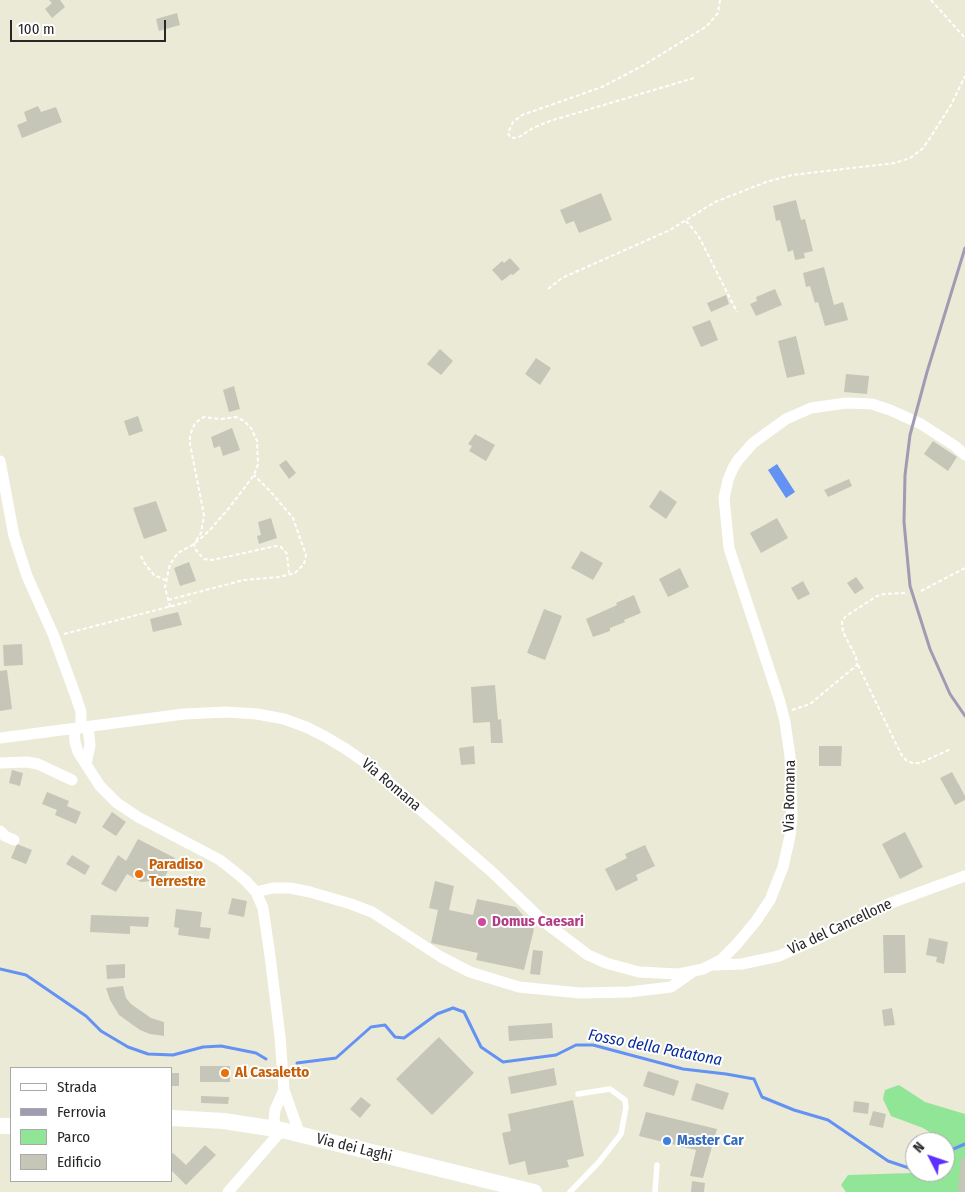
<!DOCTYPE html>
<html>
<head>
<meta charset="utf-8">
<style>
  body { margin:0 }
  #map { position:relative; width:965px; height:1192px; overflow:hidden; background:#ebead7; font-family:"Fira Sans Condensed",sans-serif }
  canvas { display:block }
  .legend { position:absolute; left:10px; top:1067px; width:162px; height:115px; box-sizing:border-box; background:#fff; border:1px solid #a9a9a9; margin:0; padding:6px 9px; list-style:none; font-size:15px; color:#272727 }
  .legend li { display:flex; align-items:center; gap:10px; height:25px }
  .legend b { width:25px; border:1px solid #a9a9a9 }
  .north { position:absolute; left:905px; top:1132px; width:50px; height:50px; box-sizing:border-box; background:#fff; border:1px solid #a9a9a9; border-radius:50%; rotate:311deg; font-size:14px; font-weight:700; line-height:20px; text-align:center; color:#272727 }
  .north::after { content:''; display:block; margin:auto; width:18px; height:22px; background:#5e30ff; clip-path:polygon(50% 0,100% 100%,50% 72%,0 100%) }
  .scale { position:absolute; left:10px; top:20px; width:156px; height:22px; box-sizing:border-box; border:2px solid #272727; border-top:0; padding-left:6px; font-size:15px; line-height:18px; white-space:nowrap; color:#272727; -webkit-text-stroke:4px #fff; paint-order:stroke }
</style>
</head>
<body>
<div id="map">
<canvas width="965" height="1192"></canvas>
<ul class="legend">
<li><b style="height:6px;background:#fff"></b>Strada</li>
<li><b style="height:6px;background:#a19ab3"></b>Ferrovia</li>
<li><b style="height:14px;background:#90e596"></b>Parco</li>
<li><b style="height:14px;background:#c5c6b7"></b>Edificio</li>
</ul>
<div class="north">N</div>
<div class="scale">100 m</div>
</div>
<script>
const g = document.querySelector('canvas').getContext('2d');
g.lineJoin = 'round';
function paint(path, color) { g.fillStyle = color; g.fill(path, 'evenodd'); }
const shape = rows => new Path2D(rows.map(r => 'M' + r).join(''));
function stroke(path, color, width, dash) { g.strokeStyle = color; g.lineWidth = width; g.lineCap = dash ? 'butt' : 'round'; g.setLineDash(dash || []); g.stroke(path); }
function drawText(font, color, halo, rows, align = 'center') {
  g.font = font + ' "Fira Sans Condensed",sans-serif'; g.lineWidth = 4; g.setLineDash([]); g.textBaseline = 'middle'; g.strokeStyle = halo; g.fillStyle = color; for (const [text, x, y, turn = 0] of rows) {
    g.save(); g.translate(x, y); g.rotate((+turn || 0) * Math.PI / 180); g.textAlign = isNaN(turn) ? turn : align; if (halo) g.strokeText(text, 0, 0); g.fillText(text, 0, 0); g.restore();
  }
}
paint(shape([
  [899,1085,925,1102,965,1114,965,1192,846,1192,841,1185,848,1175,945,1172,948,1146,945,1142,923,1128,891,1116,883,1099,885,1090]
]), '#90e596');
paint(shape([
  [777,464,795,492,786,498,768,470]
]), '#6492f3');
stroke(shape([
  [0,969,26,975,86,1016,101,1031,128,1047,148,1054,173,1055,203,1047,221,1046,256,1053,266,1059],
  [297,1063,336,1058,371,1027,385,1025,395,1037,404,1038,437,1014,453,1008,464,1012,481,1047,503,1062,556,1055,576,1045,593,1045,683,1069,726,1074,754,1079,762,1097,794,1110,828,1120,888,1161,915,1170],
  [945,1154,951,1150,965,1144]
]), '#6492f3', 3);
paint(shape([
  [49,0,60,0,65,7,52,18,45,9,52,3],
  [177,13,180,25,159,31,156,19],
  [38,106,41,112,56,107,62,122,22,138,17,125,27,121,24,112],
  [601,193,612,220,579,233,574,221,566,224,560,210],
  [796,200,801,220,805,219,813,251,804,253,805,258,795,260,793,250,788,252,780,220,776,221,773,206],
  [510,258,520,269,513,275,511,274,502,281,492,270,502,261,504,263],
  [824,267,834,305,843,302,848,320,825,326,818,302,815,303,810,286,806,287,803,273],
  [775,289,782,305,756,316,750,304,757,301,756,297],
  [726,295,729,304,711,312,707,303],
  [710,320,718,340,701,347,692,327],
  [796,336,805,374,787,378,778,341],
  [440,349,453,361,441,375,427,364],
  [536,358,551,368,540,385,525,374],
  [846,374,869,376,867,394,844,392],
  [234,386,240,409,229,412,223,390],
  [138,416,143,431,129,436,124,421],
  [232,428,240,450,223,456,220,446,214,448,211,437],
  [475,434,495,445,486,461,469,451,472,446,468,444],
  [933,441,957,457,948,471,924,454],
  [286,460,296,473,289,479,279,465],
  [849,479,852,486,828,497,824,490],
  [660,490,677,502,666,519,649,507],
  [156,501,167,531,144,539,133,508],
  [271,518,277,538,259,544,257,536,261,535,258,522],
  [777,518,788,538,761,553,750,533],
  [581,551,603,563,593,580,571,568],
  [189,562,196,581,180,586,174,568],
  [680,568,689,587,668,597,659,579],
  [856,577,864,588,855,594,847,583],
  [803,581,810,594,798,600,791,588],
  [634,595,641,613,624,620,625,622,610,628,610,631,593,637,586,619,617,605,616,603],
  [544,609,562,616,545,660,527,653],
  [178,612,182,625,153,632,150,619],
  [22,644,23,665,4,666,3,645],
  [7,670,12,709,0,711,0,671],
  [495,685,498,720,501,719,503,743,491,743,490,722,473,723,471,687],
  [474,746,475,764,461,765,459,748],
  [819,746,842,746,841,766,819,766],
  [12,770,23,773,20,786,9,783],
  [952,772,965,796,965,800,955,805,940,778],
  [47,792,69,801,67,806,81,812,76,824,55,815,57,810,42,804],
  [112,812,126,822,116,836,102,827],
  [905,832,923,867,900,879,882,844],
  [138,839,175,858,163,880,141,882,127,874,116,892,101,884,118,855,126,861],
  [17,844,32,850,26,864,11,858],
  [645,845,655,866,636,875,638,880,616,891,605,869,627,858,625,854],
  [72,855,90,866,85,875,66,864],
  [435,881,454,886,449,910,473,915,477,899,516,907,534,929,524,970,476,960,478,953,431,943,438,910,429,908],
  [232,898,247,901,244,917,228,914],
  [176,909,202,912,200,927,211,928,209,939,178,935,179,928,174,927],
  [91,915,149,917,148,927,130,926,130,934,90,932],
  [883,935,905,935,906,973,884,973],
  [929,938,948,942,944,964,936,962,937,957,926,955],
  [533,950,543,951,540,975,530,974],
  [125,964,125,978,107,979,106,965],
  [123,986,126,998,131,1004,151,1018,164,1022,164,1036,150,1034,140,1030,119,1015,110,1000,106,988],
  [892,1008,895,1025,884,1026,882,1010],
  [552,1023,553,1038,509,1041,508,1026],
  [439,1037,474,1073,432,1115,396,1079],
  [200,1066,230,1066,230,1082,200,1082],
  [554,1068,557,1085,511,1094,508,1077],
  [648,1071,679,1081,674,1096,643,1086],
  [171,1073,179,1073,179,1086,171,1086],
  [696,1083,729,1093,723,1110,691,1100],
  [201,1096,229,1097,228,1104,201,1103],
  [361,1097,371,1105,360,1118,350,1109],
  [573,1100,584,1156,567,1160,569,1167,528,1175,525,1161,509,1165,502,1133,511,1131,508,1114],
  [854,1101,869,1103,868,1114,853,1112],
  [873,1111,886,1114,883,1128,869,1125],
  [646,1112,717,1129,703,1178,690,1176,696,1150,639,1136],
  [205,1145,216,1155,186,1185,171,1170,171,1155,173,1153,186,1165],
  [961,1158,965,1158,965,1192,958,1192],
  [692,1181,705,1183,704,1192,691,1192]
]), '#c5c6b7');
stroke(shape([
  [931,0,965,38],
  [694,78,550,121,533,128,519,137,514,138,510,137,508,133,513,122,522,115,602,87,644,65,707,26,718,13,720,0],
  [686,221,698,235,737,312],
  [548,289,562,278,670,230,715,202,766,182,792,175,895,163,910,158,922,149,928,141,951,105,965,76],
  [141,556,145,564,154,575,165,580],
  [921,591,965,568],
  [168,600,244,580,279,577,295,573,304,564,306,555,293,518,270,491,254,475],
  [170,607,165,587,170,564,178,553,194,544,209,531,229,508,254,475,258,464,257,441,251,428,244,421,236,417,221,419,204,417,195,423,190,435,190,444,204,515,201,533,194,544,196,550,204,559,212,560,276,546,281,547,287,554,289,573],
  [64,634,191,601],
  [858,665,901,754,906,760,912,763,920,763,951,749],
  [792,710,810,704,857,665,856,657,843,632,842,621,846,616,877,596,884,594,907,593]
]), '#fff', 2, [4, 2.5]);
stroke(shape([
  [570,1192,599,1162,621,1134,626,1107,625,1100,610,1089,578,1094],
  [655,1192,657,1165]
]), '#fff', 5.5);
stroke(shape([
  [0,461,14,536,27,576,53,634,75,694,81,712,81,728],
  [74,729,75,742,78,752,100,786,117,803,138,817,220,860,245,880,256,892,263,908,270,956,280,1037,284,1090,300,1135],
  [0,738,184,714,226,712,257,714,284,719,306,727,324,736,346,749,370,766,492,872,543,921,588,955,606,963,639,972,679,974,703,969,721,960,736,945,756,921,770,900,783,867,790,836,792,817,790,756,785,722,780,702,729,548,724,498,728,480,733,468,738,460,753,443,786,419,811,408,846,403,872,404,890,410,921,424,955,446,965,455],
  [0,763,27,762,38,764,72,780],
  [86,764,90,745,88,728],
  [0,831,5,836,14,840],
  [256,892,273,888,290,888,310,892,351,904,372,912,441,957,470,972,519,987,580,993,629,992,671,987,691,973],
  [713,965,742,964,779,956,815,940,888,904,965,876],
  [276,1129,274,1120,275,1110,284,1090],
  [228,1192,282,1130]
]), '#fff', 11);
stroke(shape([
  [171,1118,224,1121,282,1130,534,1192],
  [0,1126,11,1126]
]), '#fff', 16);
stroke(shape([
  [965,248,927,372,910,435,905,475,904,522,910,586,930,649,950,694,965,716]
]), '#a19ab3', 3);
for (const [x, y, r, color] of [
  [139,874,5,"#e8710a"],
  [482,922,5,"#d1479c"],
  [225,1073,5,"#e8710a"],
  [667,1141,5,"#3f7fe0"]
]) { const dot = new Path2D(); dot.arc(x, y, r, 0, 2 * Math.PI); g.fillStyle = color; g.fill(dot); stroke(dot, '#fff', 2); }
drawText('15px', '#272727', '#fff', [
  ["Via Romana",391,785,40],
  ["Via Romana",790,796,-89],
  ["Via del Cancellone",840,927,-25],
  ["Via dei Laghi",354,1148,14]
]);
drawText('bold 15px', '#c56008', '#fff', [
  ["Paradiso",149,865],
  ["Terrestre",149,882],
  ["Al Casaletto",235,1073]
], 'left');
drawText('bold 15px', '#b23c85', '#fff', [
  ["Domus Caesari",492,922]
], 'left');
drawText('bold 15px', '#366cbe', '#fff', [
  ["Master Car",677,1141]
], 'left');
drawText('italic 16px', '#072c9b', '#fff', [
  ["Fosso della Patatona",655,1048,11]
]);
</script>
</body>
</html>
